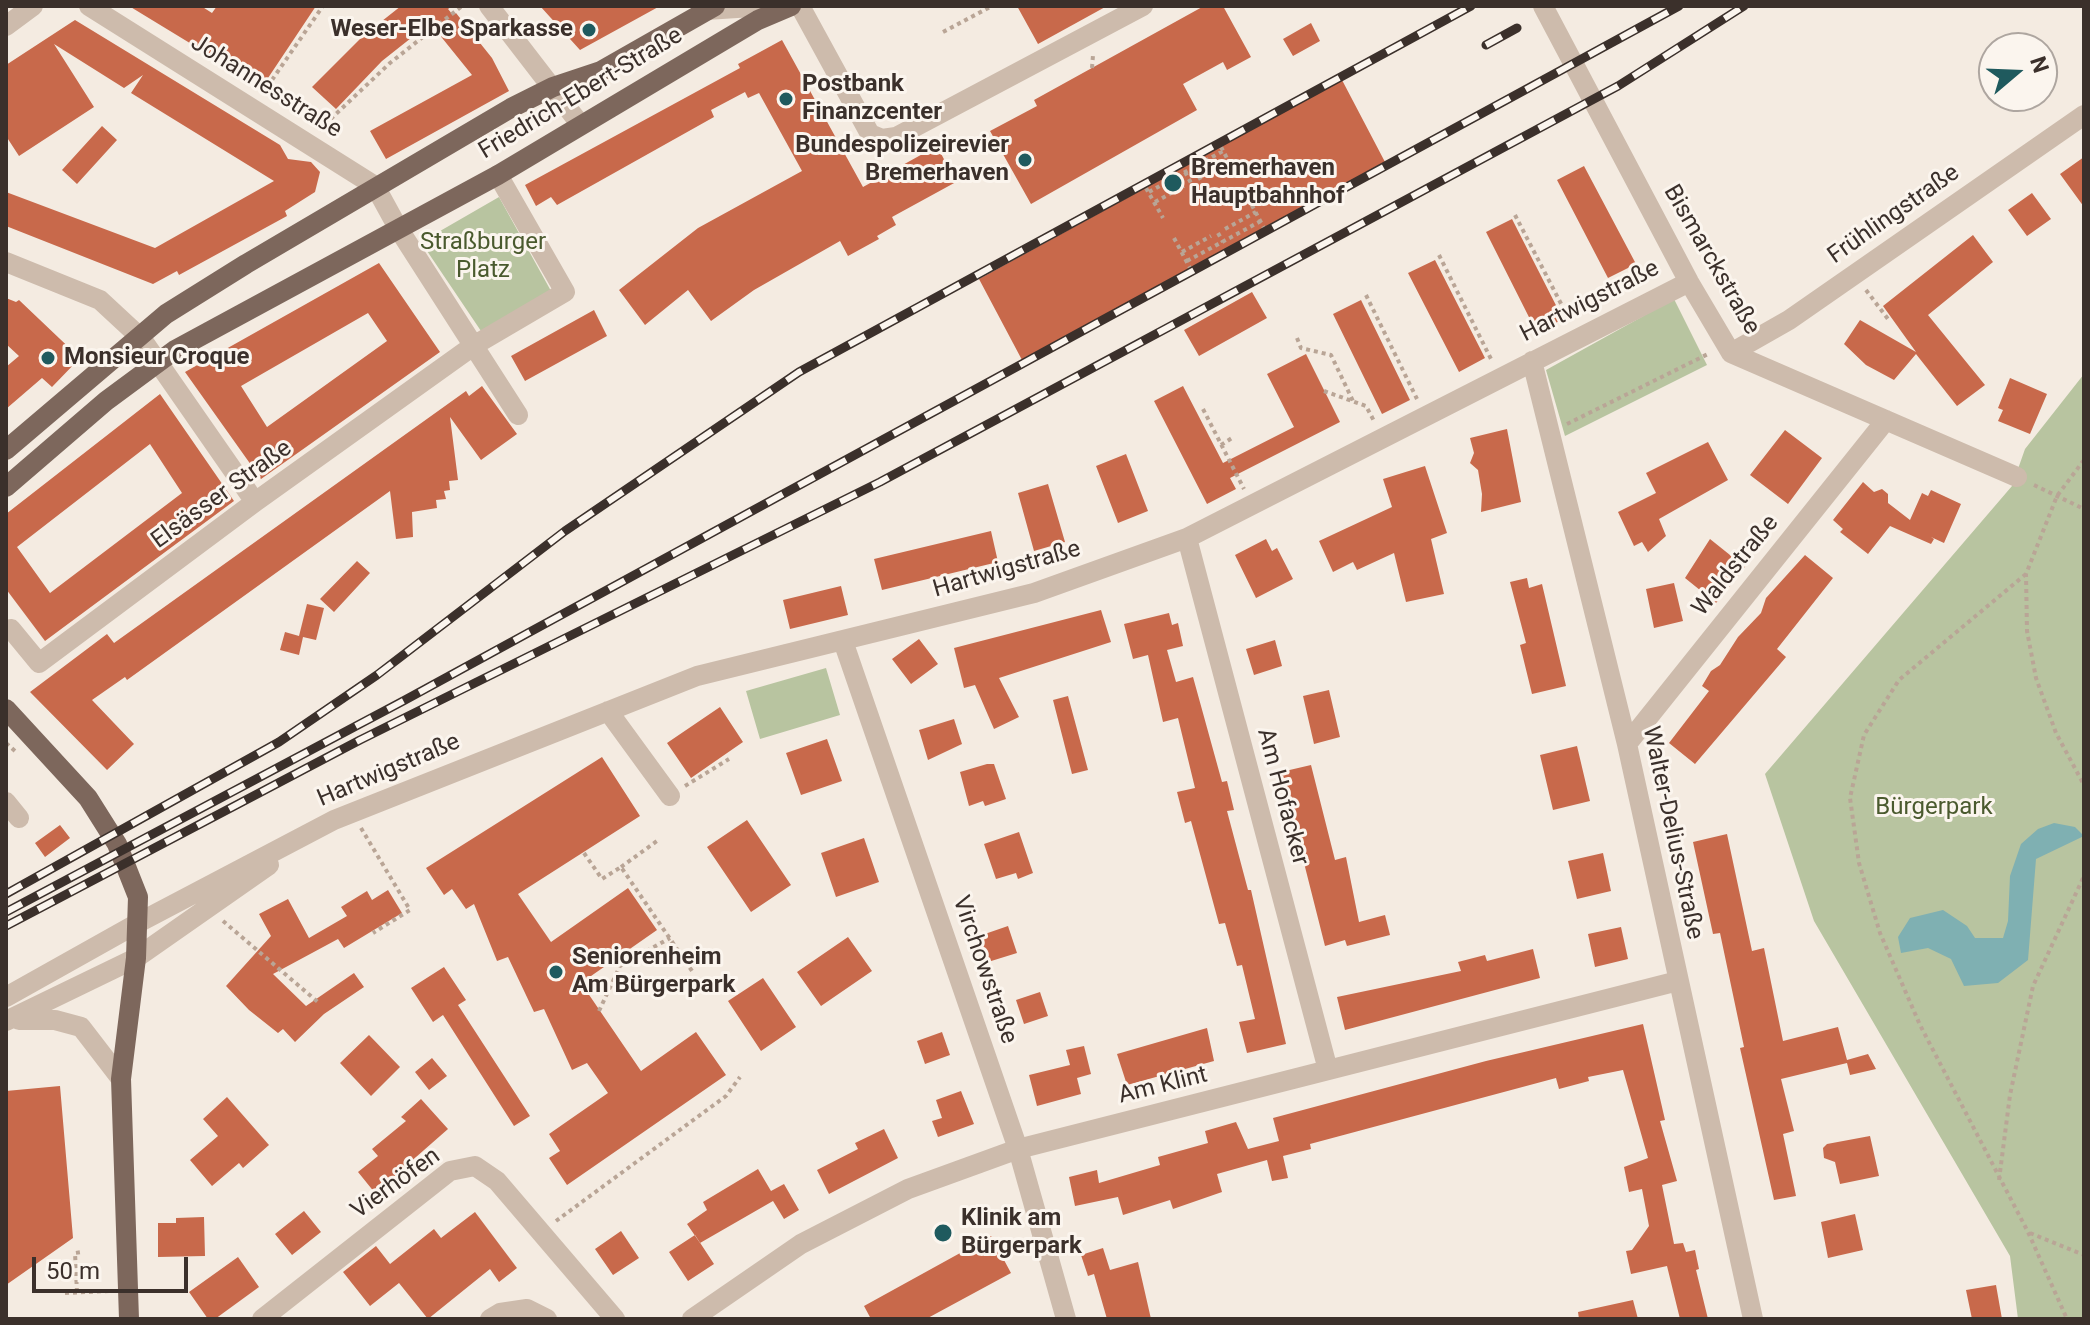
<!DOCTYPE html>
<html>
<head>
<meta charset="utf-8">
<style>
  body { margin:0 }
  #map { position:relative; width:2090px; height:1325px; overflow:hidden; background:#f4ebe1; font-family:Roboto,sans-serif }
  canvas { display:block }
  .frame { position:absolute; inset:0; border:8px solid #3b302b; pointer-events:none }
  .north { position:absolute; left:1978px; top:32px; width:80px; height:80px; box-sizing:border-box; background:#fbf5ee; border:2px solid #aea6a0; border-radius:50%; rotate:71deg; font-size:22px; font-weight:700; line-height:32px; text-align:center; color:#3b302b }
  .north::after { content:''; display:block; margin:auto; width:28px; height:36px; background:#1f5a5e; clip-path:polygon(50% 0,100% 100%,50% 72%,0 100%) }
  .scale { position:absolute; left:32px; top:1257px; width:156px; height:36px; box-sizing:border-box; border:4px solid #3b302b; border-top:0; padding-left:10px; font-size:24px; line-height:28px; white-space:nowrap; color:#3b302b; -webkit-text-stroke:6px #fbf5ee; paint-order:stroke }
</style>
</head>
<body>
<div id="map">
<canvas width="2090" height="1325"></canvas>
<div class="frame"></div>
<div class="north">N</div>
<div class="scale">50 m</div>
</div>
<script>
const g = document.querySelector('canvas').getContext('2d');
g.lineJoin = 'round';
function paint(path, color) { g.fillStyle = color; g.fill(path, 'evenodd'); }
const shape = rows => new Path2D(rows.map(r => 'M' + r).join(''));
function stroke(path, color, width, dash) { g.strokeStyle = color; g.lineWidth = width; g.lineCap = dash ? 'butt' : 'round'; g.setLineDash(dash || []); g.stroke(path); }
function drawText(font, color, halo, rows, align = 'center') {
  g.font = font + ' Roboto,sans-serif'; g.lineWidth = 6; g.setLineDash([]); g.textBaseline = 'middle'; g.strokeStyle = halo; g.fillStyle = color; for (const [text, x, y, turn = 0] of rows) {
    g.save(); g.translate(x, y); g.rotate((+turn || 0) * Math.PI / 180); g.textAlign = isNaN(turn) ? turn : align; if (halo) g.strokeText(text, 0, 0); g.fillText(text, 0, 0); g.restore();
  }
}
paint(shape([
  [499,197,551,291,481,331,421,242],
  [1674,299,1707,365,1565,436,1546,370],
  [2084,374,2084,1319,2018,1319,2010,1256,1814,921,1765,774,2012,486,2025,449],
  [826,668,840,715,760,739,746,691]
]), '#b8c4a0');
paint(shape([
  [2054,823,2075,827,2084,836,2036,859,2028,960,1998,983,1964,986,1951,959,1928,948,1901,953,1898,937,1910,918,1943,910,1967,926,1975,938,2003,938,2008,921,2010,876,2021,844,2038,829]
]), '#7fb0b2');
paint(shape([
  [129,6,201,6,212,13,217,6,316,6,262,87],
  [401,6,452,6,448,9,453,15,456,13,492,58,509,91,386,159,370,131,472,75,430,23,382,61,336,109,312,87,363,36],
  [540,6,660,6,580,50],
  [1017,6,1107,6,1038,44],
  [1204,6,1223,6,1251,57,1227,70,1223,62,1183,84,1197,110,1031,204,990,131,1037,106,1034,100],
  [75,20,280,145,288,159,311,162,320,172,315,192,285,211,287,216,179,275,177,271,153,284,6,226,6,192,155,248,274,181,131,93,143,75,124,88,54,44,94,107,19,156,6,136,6,65],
  [1311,23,1320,41,1293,56,1283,39],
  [782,40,863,187,937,146,956,182,892,217,896,225,877,236,879,239,848,256,840,241,754,290,711,321,688,290,645,325,619,290,698,228,802,171,759,93,748,98,745,92,711,110,714,117,557,205,551,197,536,206,525,185,740,68,738,64],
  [1342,80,1385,162,1022,360,979,279],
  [102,126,117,140,77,184,62,170],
  [2084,157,2084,207,2060,174],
  [1584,166,1636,264,1608,278,1557,180],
  [2032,193,2051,219,2027,236,2008,210],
  [1512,219,1563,319,1537,333,1486,232],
  [1973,235,1993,262,1928,315,1985,385,1957,406,1916,354,1894,380,1866,365,1844,344,1860,320,1916,352,1883,306],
  [1435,260,1485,358,1459,372,1408,273],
  [379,263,440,352,261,479,185,372],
  [368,313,387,341,267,427,241,386],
  [1252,292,1267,318,1199,356,1184,330],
  [6,298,16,302,19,300,80,358,52,387,42,378,6,409,6,367,19,356,6,344],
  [1361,300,1410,400,1382,414,1333,314],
  [594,310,607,336,525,381,511,356],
  [1306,354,1340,422,1230,478,1236,489,1207,504,1154,401,1183,386,1223,463,1294,427,1267,374],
  [2010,378,2047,394,2030,434,1998,421,2003,410,1998,408],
  [482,386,517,434,481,460,450,417,458,480,449,481,450,490,444,491,446,499,436,500,437,508,412,512,413,537,396,539,390,491,127,680,125,677,92,700,134,744,107,770,30,692,107,634,114,643,466,391,469,396],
  [160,394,234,501,45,641,6,589,6,514],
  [150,444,182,493,50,593,17,547],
  [1507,429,1521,502,1481,512,1482,494,1478,470,1470,463,1474,453,1470,438],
  [1785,430,1822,458,1788,504,1750,475],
  [1708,442,1728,480,1659,519,1666,536,1648,552,1642,542,1634,546,1618,512,1656,493,1646,473],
  [1126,454,1148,511,1118,523,1096,466],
  [1425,466,1447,533,1431,539,1444,594,1406,602,1394,553,1357,570,1353,562,1333,572,1319,541,1392,507,1383,479],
  [1863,482,1874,492,1882,489,1888,494,1888,503,1910,520,1922,493,1928,496,1931,490,1961,504,1944,543,1931,537,1934,539,1931,544,1890,526,1868,554,1840,532,1843,529,1833,520],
  [1048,484,1065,542,1034,551,1018,493],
  [991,531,998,562,882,590,874,559],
  [1266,539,1272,551,1277,548,1293,579,1256,598,1235,555],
  [1710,539,1745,567,1716,603,1685,578],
  [1805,555,1833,578,1777,649,1786,657,1695,764,1669,743,1709,691,1702,686,1711,671,1720,665,1738,637,1761,613,1766,598],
  [357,561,370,573,334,612,320,599],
  [1527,578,1529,588,1542,584,1566,686,1532,694,1520,645,1526,643,1510,582],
  [1674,583,1683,621,1654,628,1646,589],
  [841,586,848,615,790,629,783,600],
  [307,604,324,608,316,640,303,637,299,655,280,650,285,632,299,636],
  [1101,610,1111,642,999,678,1019,717,994,729,975,685,964,688,954,648],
  [1169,613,1172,625,1178,623,1183,646,1167,650,1176,682,1193,677,1222,782,1227,781,1234,810,1227,811,1248,890,1251,890,1286,1044,1247,1053,1239,1022,1255,1019,1242,965,1237,966,1225,923,1219,924,1191,821,1185,823,1177,792,1195,788,1178,718,1163,722,1148,655,1133,659,1124,624],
  [919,639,938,664,911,684,892,659],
  [1275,640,1282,666,1254,675,1246,649],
  [1329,690,1340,737,1314,744,1303,696],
  [1068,696,1088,770,1072,774,1053,700],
  [720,707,743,742,691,778,667,743],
  [954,719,962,744,928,760,919,730],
  [827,739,842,781,801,795,786,753],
  [1577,746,1590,801,1553,810,1540,755],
  [602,757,640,816,518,894,551,942,628,888,657,930,581,983,641,1071,696,1032,726,1075,567,1185,549,1158,560,1151,549,1134,608,1093,587,1063,572,1070,544,1009,534,1012,508,957,497,961,474,904,466,909,452,889,444,895,426,868],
  [987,764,994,764,1006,799,985,806,983,801,969,806,960,772],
  [1311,765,1335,860,1346,857,1359,922,1385,915,1390,935,1347,946,1345,940,1325,946,1281,772],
  [747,820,791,885,751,912,707,847],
  [60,825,70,838,45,857,35,843],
  [1019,832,1033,873,1018,879,1016,873,996,879,984,844],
  [1727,834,1752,951,1764,948,1783,1041,1838,1027,1847,1060,1868,1054,1876,1069,1850,1075,1847,1063,1781,1079,1794,1131,1783,1134,1796,1196,1774,1200,1740,1048,1744,1047,1720,933,1713,934,1693,842],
  [864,838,879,882,836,897,821,853],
  [1603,853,1611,891,1577,899,1568,861],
  [388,890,402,913,344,948,338,939,273,974,306,1006,354,973,364,987,324,1014,295,1042,283,1029,278,1033,249,1010,226,986,271,936,259,914,288,899,309,938,347,916,341,907,367,891,372,900],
  [1008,926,1017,953,988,962,979,936],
  [1621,927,1628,959,1595,967,1588,934],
  [848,937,872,971,821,1006,797,972],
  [1533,949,1540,978,1345,1030,1337,997,1461,971,1458,962,1485,955,1487,961],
  [444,967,466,1000,458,1005,530,1116,514,1126,443,1015,433,1022,411,988],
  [763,978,796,1027,761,1051,728,1001],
  [1040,992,1048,1016,1024,1024,1016,1000],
  [1643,1024,1665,1120,1660,1121,1677,1181,1662,1185,1674,1244,1683,1243,1686,1252,1695,1250,1699,1269,1696,1270,1708,1319,1680,1319,1667,1266,1631,1274,1626,1251,1632,1250,1649,1226,1642,1189,1629,1192,1624,1167,1648,1158,1623,1070,1588,1077,1589,1081,1559,1089,1556,1078,1310,1144,1311,1149,1283,1156,1288,1178,1272,1181,1267,1160,1217,1174,1222,1192,1173,1209,1170,1200,1123,1215,1118,1197,1075,1206,1069,1177,1097,1170,1099,1183,1160,1165,1158,1157,1208,1143,1205,1131,1236,1122,1248,1149,1279,1141,1273,1118,1486,1061],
  [1207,1028,1214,1061,1127,1085,1117,1054],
  [942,1032,950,1055,925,1064,917,1041],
  [369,1035,400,1067,371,1096,340,1063],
  [1084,1046,1091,1074,1077,1078,1081,1094,1037,1106,1029,1075,1070,1065,1066,1050],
  [432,1058,447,1076,429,1090,415,1072],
  [60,1086,73,1238,6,1285,6,1091],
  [961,1091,974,1124,938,1137,932,1121,942,1118,936,1100],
  [227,1097,269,1145,243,1168,239,1163,212,1186,190,1160,218,1136,203,1119],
  [421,1099,448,1129,375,1193,358,1172,378,1156,372,1149,406,1121,401,1117],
  [884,1129,898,1158,829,1194,817,1170,858,1149,855,1143],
  [1870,1136,1879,1176,1840,1184,1835,1162,1824,1158,1823,1148,1827,1144],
  [758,1169,771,1191,784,1184,799,1210,784,1219,773,1201,700,1243,687,1224,707,1210,703,1202],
  [304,1211,321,1232,292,1255,275,1234],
  [475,1212,517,1268,499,1282,490,1269,428,1319,399,1283,370,1306,343,1272,376,1246,390,1264,434,1229,441,1238],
  [1855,1214,1863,1250,1828,1258,1821,1222],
  [204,1217,205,1256,158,1257,158,1223,176,1223,176,1218],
  [621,1231,639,1258,613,1275,595,1249],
  [695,1235,714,1264,688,1281,669,1252],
  [991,1236,1011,1273,926,1319,871,1319,864,1306],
  [1103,1248,1110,1270,1138,1262,1151,1319,1107,1319,1094,1274,1088,1276,1081,1255],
  [238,1257,259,1287,215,1319,208,1319,189,1292],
  [1996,1285,2002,1319,1972,1319,1966,1290],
  [1633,1300,1638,1319,1579,1319,1578,1312]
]), '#c8694b');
stroke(shape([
  [943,32,992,6],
  [1092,68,1093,55],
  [263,93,323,6],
  [319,130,390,63,462,6],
  [1221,147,1237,177],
  [1185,172,1191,183],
  [1198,179,1229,162],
  [1146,188,1163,218],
  [1149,192,1223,151],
  [1248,198,1264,228],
  [1155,202,1184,186],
  [1515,215,1570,321],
  [1225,229,1256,212],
  [1218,233,1223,242],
  [1174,238,1190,268],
  [1182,252,1211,236],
  [1439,255,1492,361],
  [1187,261,1261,221],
  [1866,290,1888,319],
  [1366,295,1417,399],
  [1297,338,1301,348,1331,355,1353,401],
  [1324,391,1366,406,1374,421],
  [1203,409,1244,489],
  [1567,424,1710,353],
  [1221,445,1232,438],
  [2084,460,2057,496,2026,574,2027,631,2036,678,2056,733,2084,785],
  [2034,485,2084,509],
  [2026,574,1899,680,1864,735,1850,798,1859,863,1880,933,1920,1025,2028,1232,2067,1319],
  [6,743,16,752],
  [685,786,729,759],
  [361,828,410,910,373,933],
  [584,853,602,879,621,867,692,971],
  [621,867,657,841],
  [223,921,319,1003],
  [599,1011,620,966,670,938],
  [1999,1180,2010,1095,2033,986,2084,876],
  [556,1221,726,1096,740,1077],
  [2030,1233,2084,1255],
  [77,1292,75,1253,82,1252],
  [65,1293,109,1291]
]), '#b9a596', 4, [4, 4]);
stroke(shape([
  [89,6,375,186,398,228,518,415],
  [489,6,580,124],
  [800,6,870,134,882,139,896,137,1143,6],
  [1543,6,1689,282,1731,353,2017,477],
  [706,10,768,6],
  [6,26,33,6],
  [6,262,100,300,141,338,255,502],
  [1731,353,1789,320,2084,115],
  [1532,361,1627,744,1753,1319],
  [1187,538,1328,1070],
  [11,629,39,663,255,502,473,346,565,292,498,175],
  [843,641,1018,1149,1066,1319],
  [608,711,670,796],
  [1627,744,1886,420],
  [6,802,19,818],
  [6,997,138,923,334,820,697,676,1034,593,1187,538,1689,282],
  [19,1020,55,1020,81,1027,121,1079],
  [6,1021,136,958,269,865],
  [262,1319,450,1171,475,1166,497,1181,615,1319],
  [490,1319,500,1313,527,1309,547,1319],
  [692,1319,801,1244,908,1189,1018,1149,1678,981]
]), '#cdbbac', 20);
stroke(shape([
  [6,450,166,314,246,264,511,108,553,87,601,71,715,6],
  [6,487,106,401,175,350,498,175,758,20,791,6],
  [6,709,88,798,117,844,138,897,136,958,121,1079,129,1319]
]), '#7d675c', 20);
const rail = shape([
  [1486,45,1517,28],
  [6,894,279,742,377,675,565,531,799,372,1471,6],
  [6,912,405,700,1679,6],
  [6,926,360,740,880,482,1618,86,1744,6]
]);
stroke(rail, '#3b302b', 9);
stroke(rail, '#fbf5ee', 6, [18]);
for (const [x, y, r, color] of [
  [589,30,8,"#1f5a5e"],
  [786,99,8,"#1f5a5e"],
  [1025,160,8,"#1f5a5e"],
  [1173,183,10,"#1f5a5e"],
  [48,358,8,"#1f5a5e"],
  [556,972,8,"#1f5a5e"],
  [943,1233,10,"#1f5a5e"]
]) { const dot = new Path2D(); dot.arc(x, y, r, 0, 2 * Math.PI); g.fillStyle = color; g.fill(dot); stroke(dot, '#fbf5ee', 3); }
drawText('bold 24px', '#3b302b', '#fbf5ee', [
  ["Weser-Elbe Sparkasse",573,30,"right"],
  ["Postbank",802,85],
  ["Finanzcenter",802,113],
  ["Bundespolizeirevier",1009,146,"right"],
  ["Bremerhaven",1009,174,"right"],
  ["Bremerhaven",1191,169],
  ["Hauptbahnhof",1191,197],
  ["Monsieur Croque",64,358],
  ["Seniorenheim",572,958],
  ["Am Bürgerpark",572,986],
  ["Klinik am",961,1219],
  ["Bürgerpark",961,1247]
], 'left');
drawText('24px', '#3b302b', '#fbf5ee', [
  ["Johannesstraße",266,87,32],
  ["Friedrich-Ebert-Straße",581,94,-31],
  ["Frühlingstraße",1894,215,-35],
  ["Bismarckstraße",1711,260,60],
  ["Hartwigstraße",1590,302,-27],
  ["Elsässer Straße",222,495,-36],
  ["Waldstraße",1736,566,-51],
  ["Hartwigstraße",1007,570,-16],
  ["Hartwigstraße",389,771,-23],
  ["Am Hofacker",1282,797,75],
  ["Walter-Delius-Straße",1672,833,78],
  ["Virchowstraße",984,970,71],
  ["Am Klint",1163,1086,-14],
  ["Vierhöfen",396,1184,-36]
]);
drawText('24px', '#4a5a2e', '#fbf5ee', [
  ["Straßburger",483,243],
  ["Platz",483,271],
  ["Bürgerpark",1934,808]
]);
</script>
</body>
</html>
